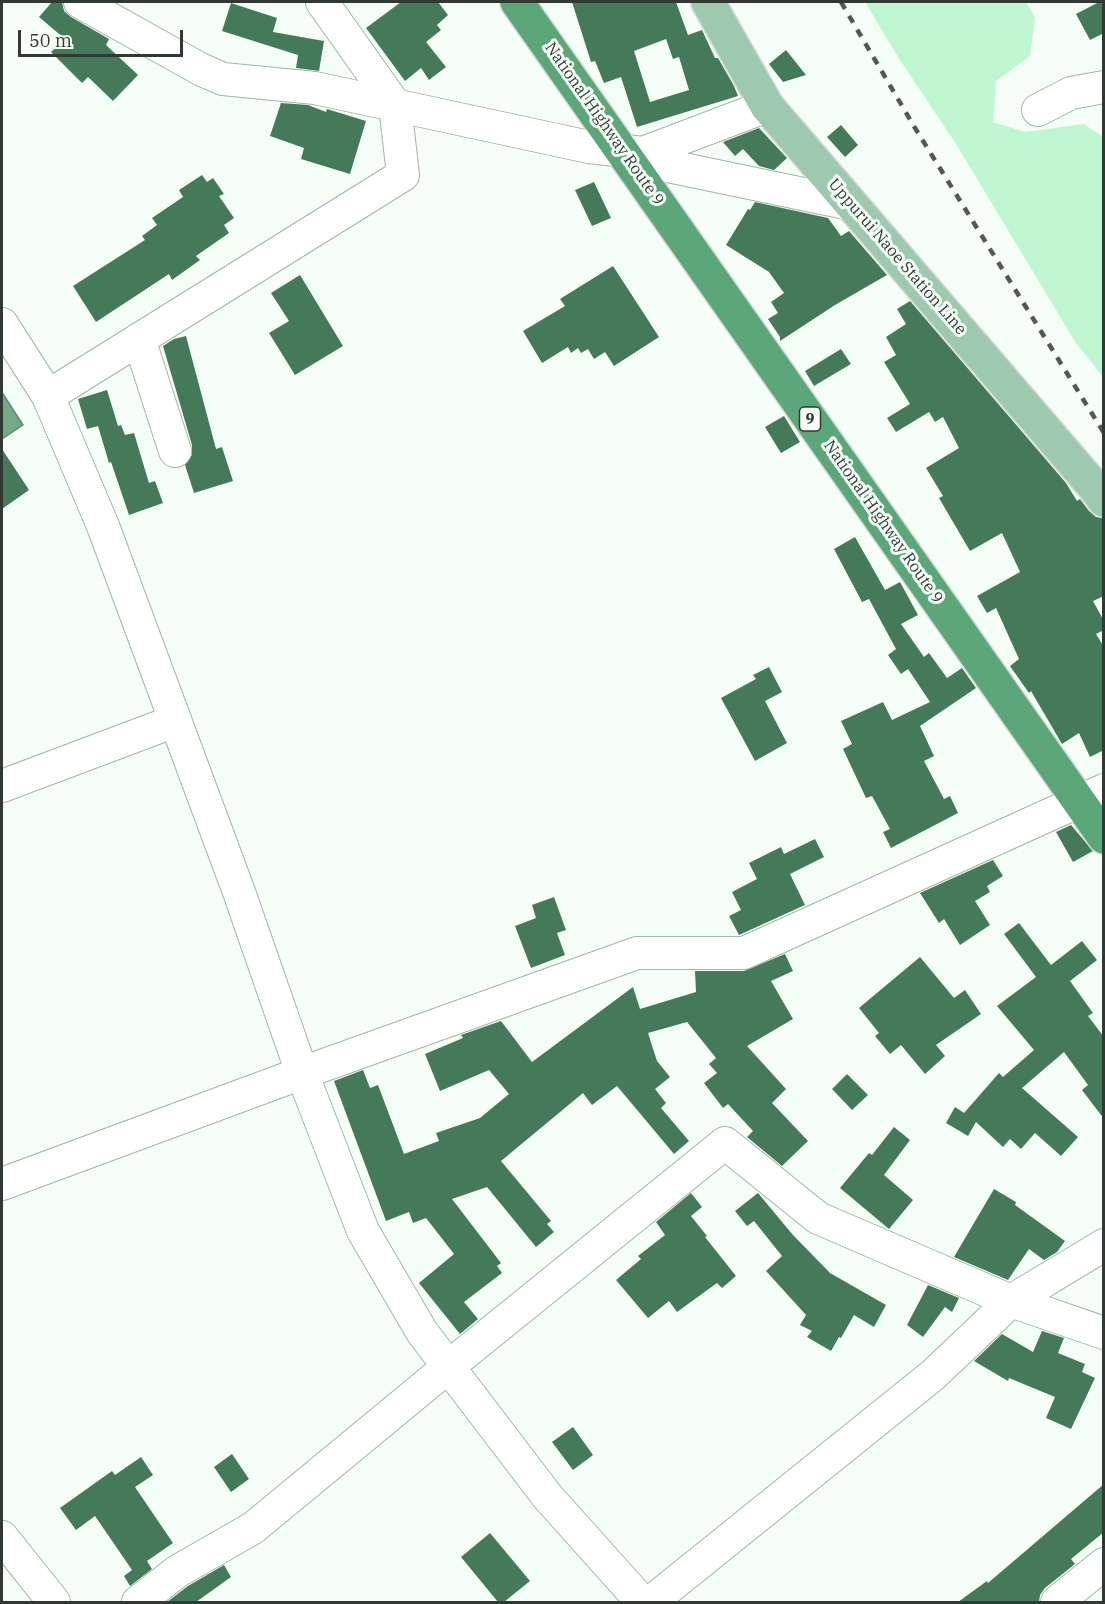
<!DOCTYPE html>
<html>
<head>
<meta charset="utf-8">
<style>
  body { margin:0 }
  #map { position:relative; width:1105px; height:1604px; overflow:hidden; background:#f4fef7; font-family:"IBM Plex Serif",serif }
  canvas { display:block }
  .frame { position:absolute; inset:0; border:3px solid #303a33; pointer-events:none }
  .scale { position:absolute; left:18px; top:30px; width:165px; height:27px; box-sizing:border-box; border:3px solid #303a33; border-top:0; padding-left:8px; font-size:18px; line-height:21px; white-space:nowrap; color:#303a33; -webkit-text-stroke:4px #f4fef7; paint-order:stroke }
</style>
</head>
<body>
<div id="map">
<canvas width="1105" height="1604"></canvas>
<div class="frame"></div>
<div class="scale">50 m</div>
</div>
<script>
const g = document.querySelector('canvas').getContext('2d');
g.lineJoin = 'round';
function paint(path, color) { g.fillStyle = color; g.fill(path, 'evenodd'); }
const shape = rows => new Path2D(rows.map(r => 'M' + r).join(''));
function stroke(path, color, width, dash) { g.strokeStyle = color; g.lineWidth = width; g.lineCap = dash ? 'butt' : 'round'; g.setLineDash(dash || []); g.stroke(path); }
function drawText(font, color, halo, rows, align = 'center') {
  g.font = font + ' "IBM Plex Serif",serif'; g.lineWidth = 6; g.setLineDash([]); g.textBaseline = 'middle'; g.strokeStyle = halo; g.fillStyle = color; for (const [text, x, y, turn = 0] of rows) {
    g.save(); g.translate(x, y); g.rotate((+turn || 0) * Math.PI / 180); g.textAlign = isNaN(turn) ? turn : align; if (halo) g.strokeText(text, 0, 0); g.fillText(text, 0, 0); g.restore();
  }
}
paint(shape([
  [865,2,1026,2,1035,17,1030,56,996,81,993,122,1025,132,1084,124,1103,137,1103,377,1076,343,956,144,898,57]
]), '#bff6d2');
const water = shape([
  [3,394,23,425,2,439,2,395,3,394]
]);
paint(water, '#74aa88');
stroke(water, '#60886e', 1.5);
paint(shape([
  [52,2,62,2,64,11,71,17,109,39,106,45,138,75,113,101,88,77,82,83,51,52,65,39,39,17],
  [401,2,438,2,448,15,437,25,441,30,426,42,446,67,429,80,421,68,405,81,366,28],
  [572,2,676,2,688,35,702,30,715,58,718,58,734,86,738,96,637,127,621,77,604,83,595,61,591,62],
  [666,39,673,59,679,57,689,90,650,102,634,51],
  [1099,2,1104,2,1104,33,1090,40,1076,14],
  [231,3,277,18,273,32,324,41,319,71,296,68,298,55,222,31],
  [786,50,806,75,783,82,769,64],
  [281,103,308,105,326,112,327,109,366,121,350,174,301,159,304,148,270,136],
  [841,125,858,145,845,157,827,137],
  [759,128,787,158,774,170,759,166,743,149,735,156,723,142],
  [202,175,207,182,213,178,224,194,219,196,234,218,224,225,229,233,196,256,200,260,172,280,169,274,96,322,73,286,145,240,142,236,157,225,152,218,183,197,179,190],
  [594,182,611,218,592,226,575,190],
  [755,202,828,218,841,236,849,231,887,275,835,305,780,341,780,337,768,319,778,313,771,302,784,293,769,272,726,245,748,209,750,210],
  [613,266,659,337,614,366,605,352,594,359,588,349,581,353,578,348,571,353,568,347,542,363,523,331,565,306,560,299],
  [300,275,343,346,295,375,269,333,289,321,271,293],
  [910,301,1066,483,1077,501,1080,499,1089,511,1096,517,1102,518,1104,521,1104,596,1093,601,1104,621,1104,630,1096,634,1104,647,1104,750,1090,757,1079,733,1062,744,1031,691,1029,693,1010,666,1019,659,996,608,987,613,977,596,1020,572,1002,533,970,551,939,498,943,496,926,468,959,448,943,417,935,422,929,412,896,432,887,418,910,404,884,362,896,355,886,337,906,324,897,309],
  [186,336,216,449,222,447,233,481,194,493,185,465,192,455,192,445,163,346,174,339],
  [841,349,851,364,814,386,805,371],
  [107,390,118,426,121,425,125,435,134,433,149,483,155,481,163,503,129,515,111,462,109,463,98,426,87,429,78,399],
  [784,416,800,442,781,453,765,427],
  [2,449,29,490,2,509],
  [855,537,885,590,900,582,918,615,901,624,924,657,929,653,947,678,962,668,976,688,920,726,934,756,924,761,944,799,950,796,958,813,891,848,883,832,890,829,872,796,866,798,843,749,852,744,841,721,883,702,892,720,930,702,908,669,901,674,888,655,896,649,869,599,862,602,834,549],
  [769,667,782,692,765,701,787,743,755,761,721,698,756,679,753,675],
  [1071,825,1093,851,1073,862,1056,832],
  [815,839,824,857,790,874,805,905,739,935,729,916,741,910,732,892,757,879,749,863,781,847,784,854],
  [993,860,1003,876,987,886,990,892,975,901,990,925,960,945,944,919,939,923,920,893],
  [554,897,566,930,557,933,565,955,531,968,515,926,536,918,532,905],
  [1019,923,1051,965,1082,941,1097,960,1070,981,1093,1013,1088,1016,1104,1037,1104,1119,1082,1090,1088,1085,1064,1052,1022,1088,1078,1137,1061,1156,1035,1133,1021,1149,1010,1139,1003,1147,976,1122,968,1136,946,1123,955,1107,964,1113,999,1073,1003,1077,1034,1050,997,1006,1036,977,1004,934],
  [785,954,793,971,771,981,793,1019,747,1046,786,1089,772,1103,808,1141,782,1166,747,1137,753,1131,728,1104,723,1108,704,1083,717,1073,709,1064,716,1058,687,1022,648,1033,657,1061,670,1077,655,1089,666,1103,661,1108,689,1141,674,1154,617,1086,592,1105,583,1093,501,1161,551,1221,547,1224,554,1232,536,1247,487,1187,452,1199,501,1263,497,1266,502,1273,464,1302,478,1319,460,1334,419,1283,454,1254,426,1218,413,1223,409,1212,386,1221,334,1081,363,1070,370,1088,378,1085,404,1154,439,1141,436,1133,480,1118,509,1094,489,1070,440,1091,425,1054,463,1038,461,1035,501,1021,532,1062,633,987,640,1009,696,992,695,971,744,971],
  [920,957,954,998,965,990,981,1014,936,1045,945,1056,925,1074,901,1045,890,1054,875,1036,879,1033,859,1008],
  [847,1074,868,1095,852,1110,832,1089],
  [894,1127,910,1140,884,1175,913,1200,889,1229,840,1188,869,1153,872,1155],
  [994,1189,1016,1202,1015,1205,1065,1241,1057,1252,1044,1260,1029,1249,1008,1280,954,1257],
  [691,1193,702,1207,691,1216,707,1236,705,1237,736,1276,722,1288,717,1283,677,1312,669,1301,648,1318,616,1280,641,1259,638,1256,665,1235,656,1222],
  [758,1193,793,1235,830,1273,886,1305,874,1327,854,1315,841,1338,839,1337,831,1351,807,1337,812,1331,800,1325,806,1315,766,1271,782,1256,754,1221,747,1226,735,1211],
  [928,1285,959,1298,952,1312,945,1307,923,1337,907,1325],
  [1042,1331,1064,1338,1058,1353,1085,1364,1082,1372,1095,1378,1071,1429,1046,1418,1055,1397,1009,1378,1008,1381,974,1361,1002,1334,1033,1352],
  [573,1427,593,1455,573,1470,552,1442],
  [232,1454,249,1479,231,1492,214,1467],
  [141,1457,153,1475,135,1487,173,1543,147,1561,152,1569,130,1586,124,1576,132,1570,95,1516,76,1530,60,1508,112,1471,115,1475],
  [1104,1484,1104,1532,1071,1559,1075,1564,1045,1588,1040,1595,1039,1602,958,1602,987,1581,988,1583],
  [490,1533,530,1581,504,1602,498,1602,461,1557],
  [224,1565,231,1577,196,1602,167,1602,188,1586]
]), '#447959');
const minor = shape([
  [80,2,202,70,223,79,315,88,589,147,643,153,767,106],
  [1038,110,1071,93,1104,87],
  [643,153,654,163,851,204],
  [2,324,48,396,103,526,239,892,302,1073,363,1231,422,1332,547,1496,642,1602],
  [139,339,175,451],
  [48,396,403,175,395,105,322,2],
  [2,786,175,721],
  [2,1184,302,1073,637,953,744,953,1104,790],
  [2,1537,54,1602],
  [138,1602,178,1571,253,1528,448,1367,725,1143,818,1218,1011,1301,1104,1333],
  [651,1602,933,1375,1011,1301,1104,1245],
  [1057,1602,1104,1564]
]);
const major = shape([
  [708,2,767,106,1096,489,1104,500]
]);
const highway = shape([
  [517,2,1104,837]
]);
stroke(minor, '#9eb7a7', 34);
stroke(major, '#d6d8d6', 36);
stroke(highway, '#d6d8d6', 36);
stroke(minor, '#fff', 32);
stroke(major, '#9dcaaf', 33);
stroke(highway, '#5ca77a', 33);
stroke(shape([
  [841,2,915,128,1104,433]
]), '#505a53', 4.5, [8, 8]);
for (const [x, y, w] of [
  [810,419,21]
]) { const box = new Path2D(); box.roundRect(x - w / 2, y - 12, w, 24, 4.5); g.fillStyle = '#f4fef7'; g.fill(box); stroke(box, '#303a33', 1.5); }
drawText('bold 15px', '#303a33', null, [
  ["9",810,419]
]);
drawText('16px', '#303a33', '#f4fef7', [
  ["National Highway Route 9",604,124,55],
  ["Uppurui Naoe Station Line",897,257,49],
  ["National Highway Route 9",883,522,55]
]);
</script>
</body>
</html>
